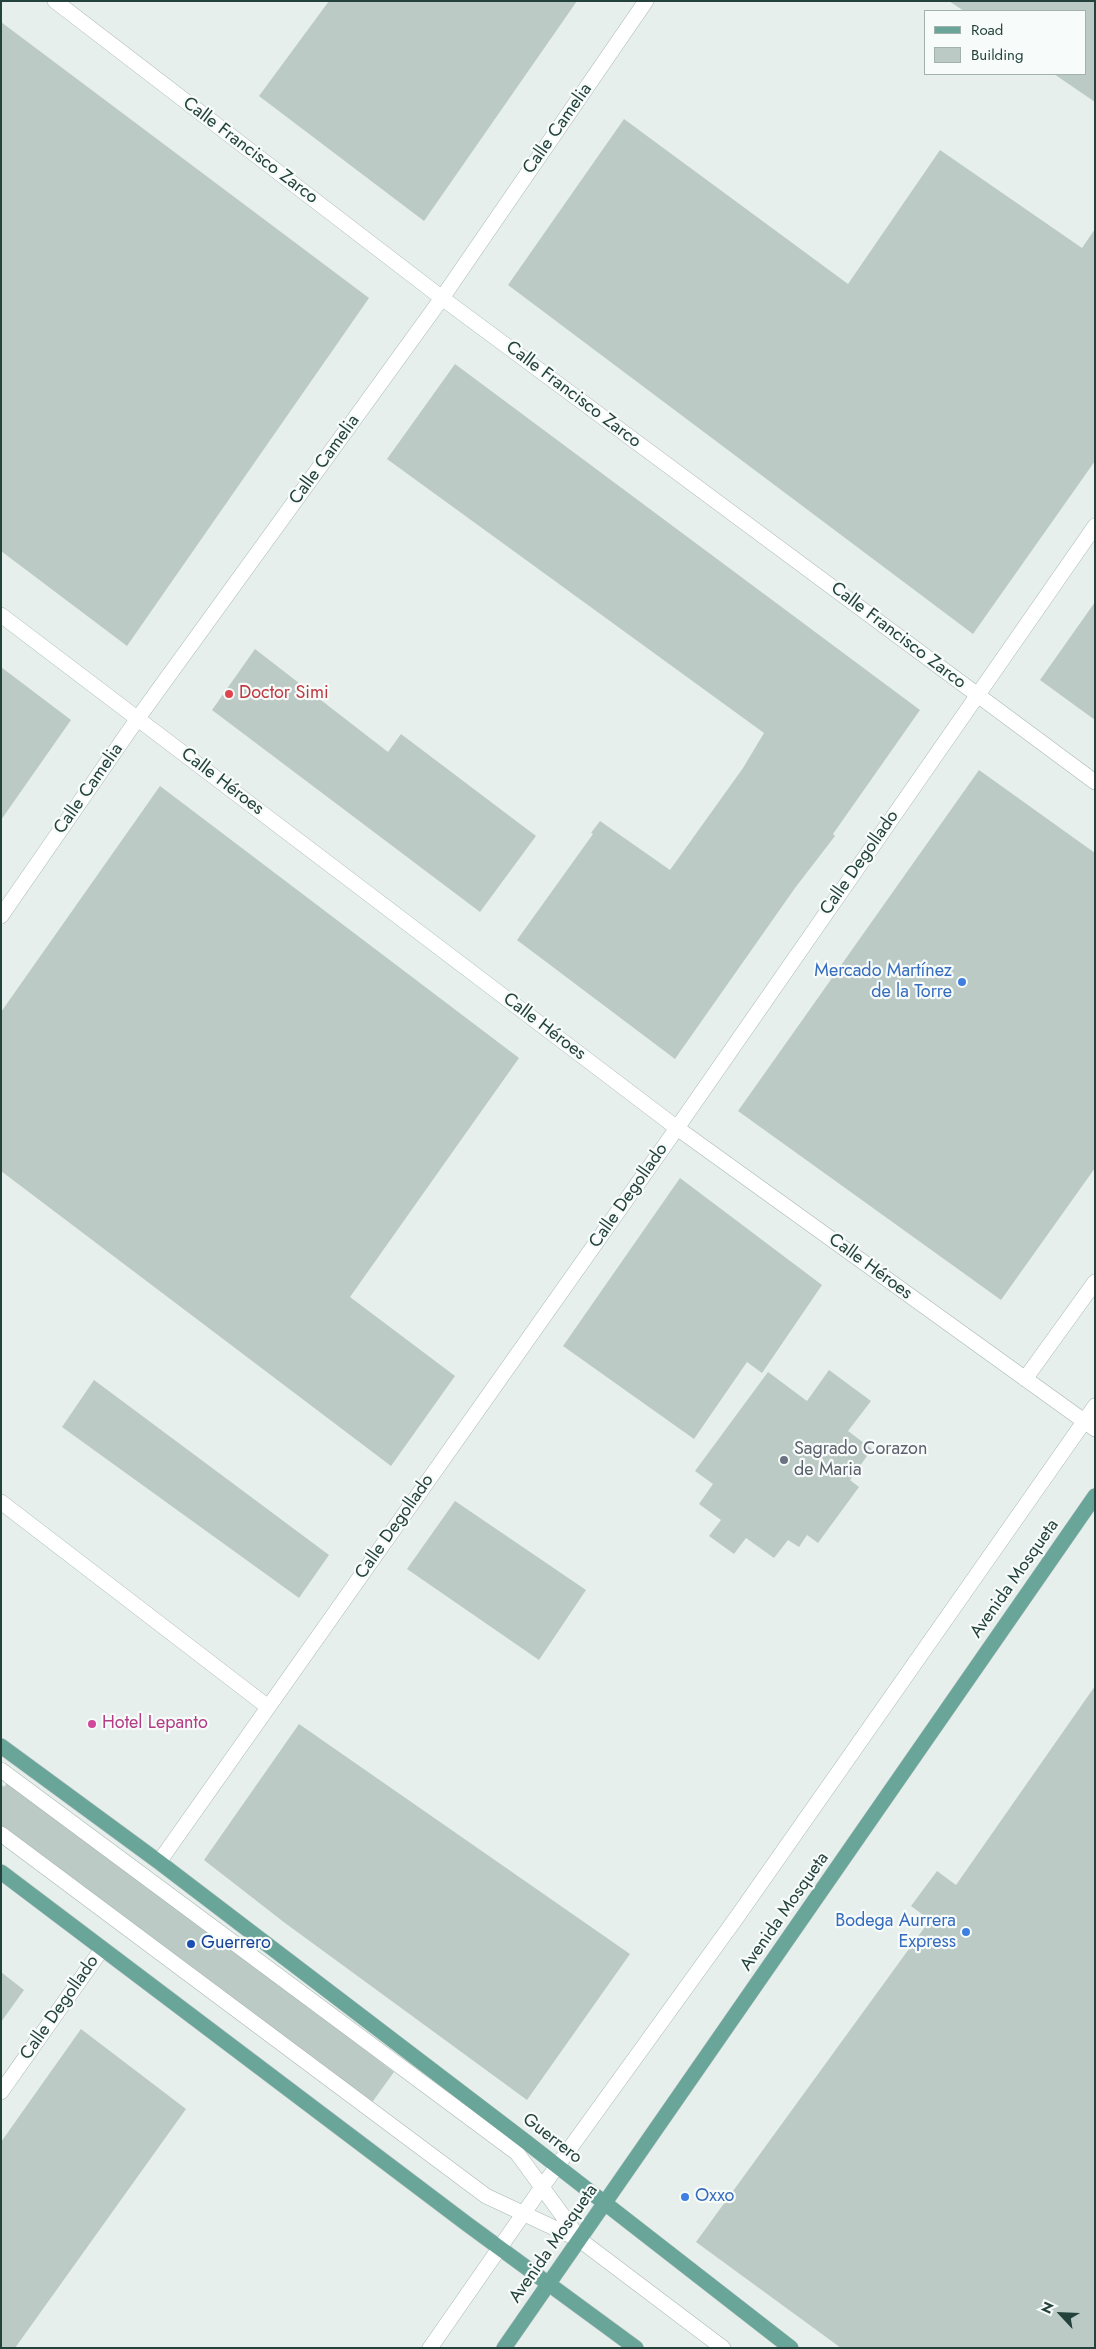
<!DOCTYPE html>
<html>
<head>
<meta charset="utf-8">
<style>
  body { margin:0 }
  #map { position:relative; width:1096px; height:2349px; overflow:hidden; background:#e6efeb; font-family:Jost,sans-serif }
  canvas { display:block }
  .frame { position:absolute; inset:0; border:2px solid #24423c; pointer-events:none }
  .legend { position:absolute; left:924px; top:10px; width:162px; height:65px; box-sizing:border-box; background:#f7fbf9; border:1px solid #a3b1ad; margin:0; padding:6px 9px; list-style:none; font-size:15px; color:#24423c }
  .legend li { display:flex; align-items:center; gap:10px; height:25px }
  .legend b { width:25px; border:1px solid #a3b1ad }
  .north { position:absolute; left:1036px; top:2289px; width:50px; height:50px; -webkit-text-stroke:4px #f7fbf9; paint-order:stroke; rotate:295deg; font-size:14px; font-weight:700; line-height:20px; text-align:center; color:#24423c }
  .north::after { content:''; display:block; margin:auto; width:18px; height:22px; background:#24423c; clip-path:polygon(50% 0,100% 100%,50% 72%,0 100%) }
</style>
</head>
<body>
<div id="map">
<canvas width="1096" height="2349"></canvas>
<div class="frame"></div>
<ul class="legend">
<li><b style="height:6px;background:#6aa59a"></b>Road</li>
<li><b style="height:14px;background:#bbcac5"></b>Building</li>
</ul>
<div class="north">N</div>
</div>
<script>
const g = document.querySelector('canvas').getContext('2d');
g.lineJoin = 'round';
function paint(path, color) { g.fillStyle = color; g.fill(path, 'evenodd'); }
const shape = rows => new Path2D(rows.map(r => 'M' + r).join(''));
function stroke(path, color, width, dash) { g.strokeStyle = color; g.lineWidth = width; g.lineCap = dash ? 'butt' : 'round'; g.setLineDash(dash || []); g.stroke(path); }
function drawText(font, color, halo, rows, align = 'center') {
  g.font = font + ' Jost,sans-serif'; g.lineWidth = 4.5; g.setLineDash([]); g.textBaseline = 'middle'; g.strokeStyle = halo; g.fillStyle = color; for (const [text, x, y, turn = 0] of rows) {
    g.save(); g.translate(x, y); g.rotate((+turn || 0) * Math.PI / 180); g.textAlign = isNaN(turn) ? turn : align; if (halo) g.strokeText(text, 0, 0); g.fillText(text, 0, 0); g.restore();
  }
}
paint(shape([
  [329,1,577,1,424,221,259,96],
  [949,1,1095,1,1095,102,1054,74,1085,74,1085,11,964,11],
  [1,22,369,298,127,646,1,551],
  [624,119,848,284,940,150,1082,248,1095,229,1095,461,973,634,508,285],
  [455,364,920,710,833,834,835,836,795,888,675,1059,517,940,593,834,591,833,600,821,670,870,743,768,764,733,387,459],
  [1095,602,1095,720,1040,680],
  [255,649,388,752,401,734,536,836,480,912,212,710],
  [1,667,71,720,1,820],
  [979,770,1095,853,1095,1168,1001,1300,738,1111],
  [160,786,519,1058,350,1297,455,1376,391,1466,1,1171,1,1012],
  [680,1178,822,1285,762,1373,747,1362,694,1439,563,1346],
  [829,1370,871,1401,848,1431,872,1449,850,1480,859,1487,818,1543,807,1535,799,1547,788,1540,774,1558,746,1538,734,1554,709,1536,721,1520,699,1504,713,1484,695,1471,768,1372,807,1401],
  [94,1380,329,1555,299,1598,62,1427],
  [455,1501,586,1590,539,1660,407,1569],
  [1095,1686,1095,2348,841,2348,696,2242,930,1920,911,1906,937,1871,956,1885],
  [299,1724,630,1954,527,2100,285,1923,204,1860],
  [10,1779,394,2072,368,2108,1,1829,1,1784,4,1787],
  [1,1972,24,1990,1,2022],
  [81,2029,186,2109,15,2348,1,2348,1,2142]
]), '#bbcac5');
const minor = shape([
  [55,1,442,298,1095,782],
  [1,615,677,1128,1095,1429],
  [1,916,138,718,442,298,646,1],
  [1025,1379,1095,1282],
  [1,1502,268,1707],
  [1,1770,517,2153,579,2238],
  [1,1834,486,2196,580,2240,723,2348],
  [159,1862,677,1128,1095,526],
  [1,2092,102,1949],
  [430,2348,542,2187,737,1917,1095,1406]
]);
const major = shape([
  [1,1746,159,1862,525,2141,791,2348],
  [1,1872,467,2224,636,2348],
  [504,2348,1095,1496]
]);
stroke(minor, '#a8b8b3', 16);
stroke(major, '#c2cac8', 16);
stroke(minor, '#fff', 15);
stroke(major, '#6aa59a', 15);
for (const [x, y, r, color] of [
  [229,694,5,"#e0444e"],
  [962,982,5,"#3f7fe0"],
  [784,1460,5,"#6b7280"],
  [92,1724,5,"#d1479c"],
  [966,1932,5,"#3f7fe0"],
  [191,1944,5,"#1a4fb4"],
  [685,2197,5,"#3f7fe0"]
]) { const dot = new Path2D(); dot.arc(x, y, r, 0, 2 * Math.PI); g.fillStyle = color; g.fill(dot); stroke(dot, '#f7fbf9', 2); }
drawText('18px', '#24423c', '#f7fbf9', [
  ["Calle Camelia",558,129,-55],
  ["Calle Francisco Zarco",250,151,37],
  ["Calle Francisco Zarco",573,395,37],
  ["Calle Camelia",325,460,-54],
  ["Calle Francisco Zarco",898,636,37],
  ["Calle Héroes",222,782,37],
  ["Calle Camelia",89,789,-55],
  ["Calle Degollado",860,863,-55],
  ["Calle Héroes",544,1027,37],
  ["Calle Degollado",629,1196,-55],
  ["Calle Héroes",870,1267,36],
  ["Calle Degollado",395,1527,-55],
  ["Avenida Mosqueta",1015,1579,-55],
  ["Avenida Mosqueta",785,1912,-55],
  ["Calle Degollado",60,2008,-55],
  ["Guerrero",552,2139,38],
  ["Avenida Mosqueta",554,2244,-55]
]);
drawText('18px', '#be3a42', '#f7fbf9', [
  ["Doctor Simi",239,694]
], 'left');
drawText('18px', '#366cbe', '#f7fbf9', [
  ["Mercado Martínez",952,972],
  ["de la Torre",952,993],
  ["Bodega Aurrera",956,1922],
  ["Express",956,1943],
  ["Oxxo",695,2197,"left"]
], 'right');
drawText('18px', '#5b616d', '#f7fbf9', [
  ["Sagrado Corazon",794,1450],
  ["de Maria",794,1471]
], 'left');
drawText('18px', '#b23c85', '#f7fbf9', [
  ["Hotel Lepanto",102,1724]
], 'left');
drawText('18px', '#164399', '#f7fbf9', [
  ["Guerrero",201,1944]
], 'left');
</script>
</body>
</html>
